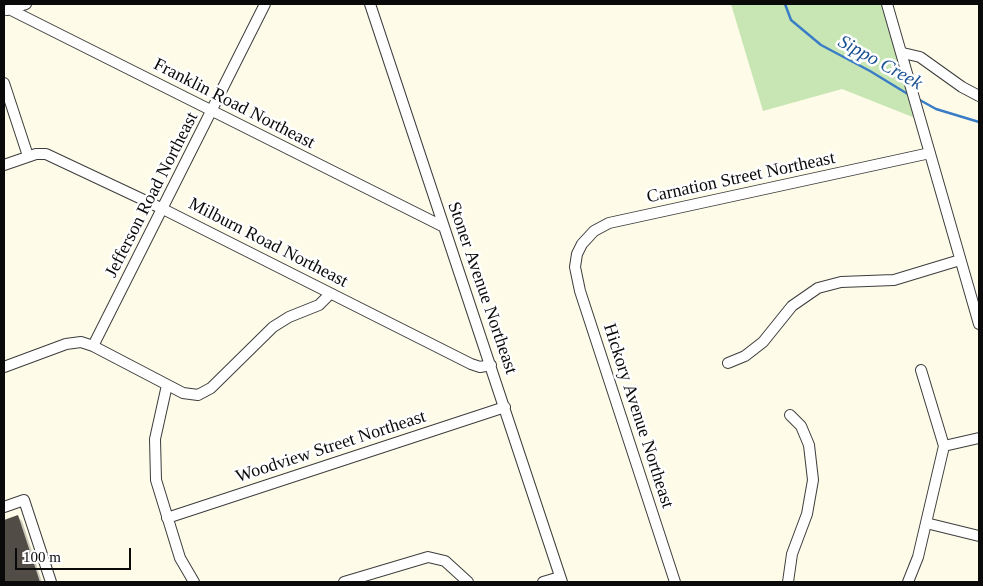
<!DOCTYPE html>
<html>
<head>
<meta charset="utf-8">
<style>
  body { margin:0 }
  #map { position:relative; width:983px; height:586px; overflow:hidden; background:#fefce8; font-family:"Times New Roman",serif }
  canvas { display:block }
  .frame { position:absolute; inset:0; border:5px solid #0a0a0a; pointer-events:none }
  .scale { position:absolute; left:15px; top:548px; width:116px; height:22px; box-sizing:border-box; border:2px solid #0a0a0a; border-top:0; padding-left:6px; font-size:15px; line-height:18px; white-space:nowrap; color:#0a0a0a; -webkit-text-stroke:4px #fff; paint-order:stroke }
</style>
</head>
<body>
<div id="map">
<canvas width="983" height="586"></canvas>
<div class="frame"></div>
<div class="scale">100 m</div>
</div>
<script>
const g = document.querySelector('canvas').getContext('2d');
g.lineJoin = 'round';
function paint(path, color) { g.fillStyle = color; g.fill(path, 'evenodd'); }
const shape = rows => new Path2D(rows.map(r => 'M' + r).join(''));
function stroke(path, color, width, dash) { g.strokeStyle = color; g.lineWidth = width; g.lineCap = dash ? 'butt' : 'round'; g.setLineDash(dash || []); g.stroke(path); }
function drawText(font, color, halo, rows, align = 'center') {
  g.font = font + ' "Times New Roman",serif'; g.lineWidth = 5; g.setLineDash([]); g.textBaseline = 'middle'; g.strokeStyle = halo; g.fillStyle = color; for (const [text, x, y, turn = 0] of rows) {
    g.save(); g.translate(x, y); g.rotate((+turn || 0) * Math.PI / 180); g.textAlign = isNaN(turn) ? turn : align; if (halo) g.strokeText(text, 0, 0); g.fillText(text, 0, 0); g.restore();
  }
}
paint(shape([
  [731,4,881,4,915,118,842,89,763,111]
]), '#c8e6b4');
paint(shape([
  [17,516,22,521,42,582,4,582,4,521]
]), '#0003');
stroke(shape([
  [785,4,791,20,821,45,870,71,911,96],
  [918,99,936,109,979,122]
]), '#3a7dc6', 2.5);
paint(shape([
  [18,515,40,582,4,582,4,520]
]), '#524c47');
const minor = shape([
  [370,4,562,582],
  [887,4,979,324],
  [9,9,444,227],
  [7,10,26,4],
  [903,53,920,57,962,87,979,96],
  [4,83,28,156],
  [4,165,36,154,46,154,163,209,471,364,480,367,491,365],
  [93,346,265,4],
  [728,363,745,356,763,342,792,306,818,288,841,282,894,280,960,260],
  [4,367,66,344,81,342,93,346,183,393,198,395,211,388,273,327,289,317,319,305,330,294],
  [167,385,155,439,156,480,180,558,194,582],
  [944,446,979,438],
  [4,507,24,500,51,582],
  [167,518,505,407],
  [926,523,979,536],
  [344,582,428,557,445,561,468,582],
  [543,582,560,577],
  [675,582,580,291,575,267,577,254,582,244,594,231,609,223,930,153],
  [788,582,792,554,807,514,813,480,809,445,801,426,790,415],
  [908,582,918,557,944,446,921,370]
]);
stroke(minor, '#3d3d3d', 12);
stroke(minor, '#fff', 10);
drawText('18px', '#0a0a0a', '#fff', [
  ["Franklin Road Northeast",234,104,27],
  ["Carnation Street Northeast",741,178,-12],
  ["Jefferson Road Northeast",152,195,-63],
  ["Milburn Road Northeast",268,243,27],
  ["Stoner Avenue Northeast",482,288,71],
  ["Hickory Avenue Northeast",638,416,72],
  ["Woodview Street Northeast",331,447,-18]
]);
drawText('italic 19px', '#1a5194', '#fff', [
  ["Sippo Creek",880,63,29]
]);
</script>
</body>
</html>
